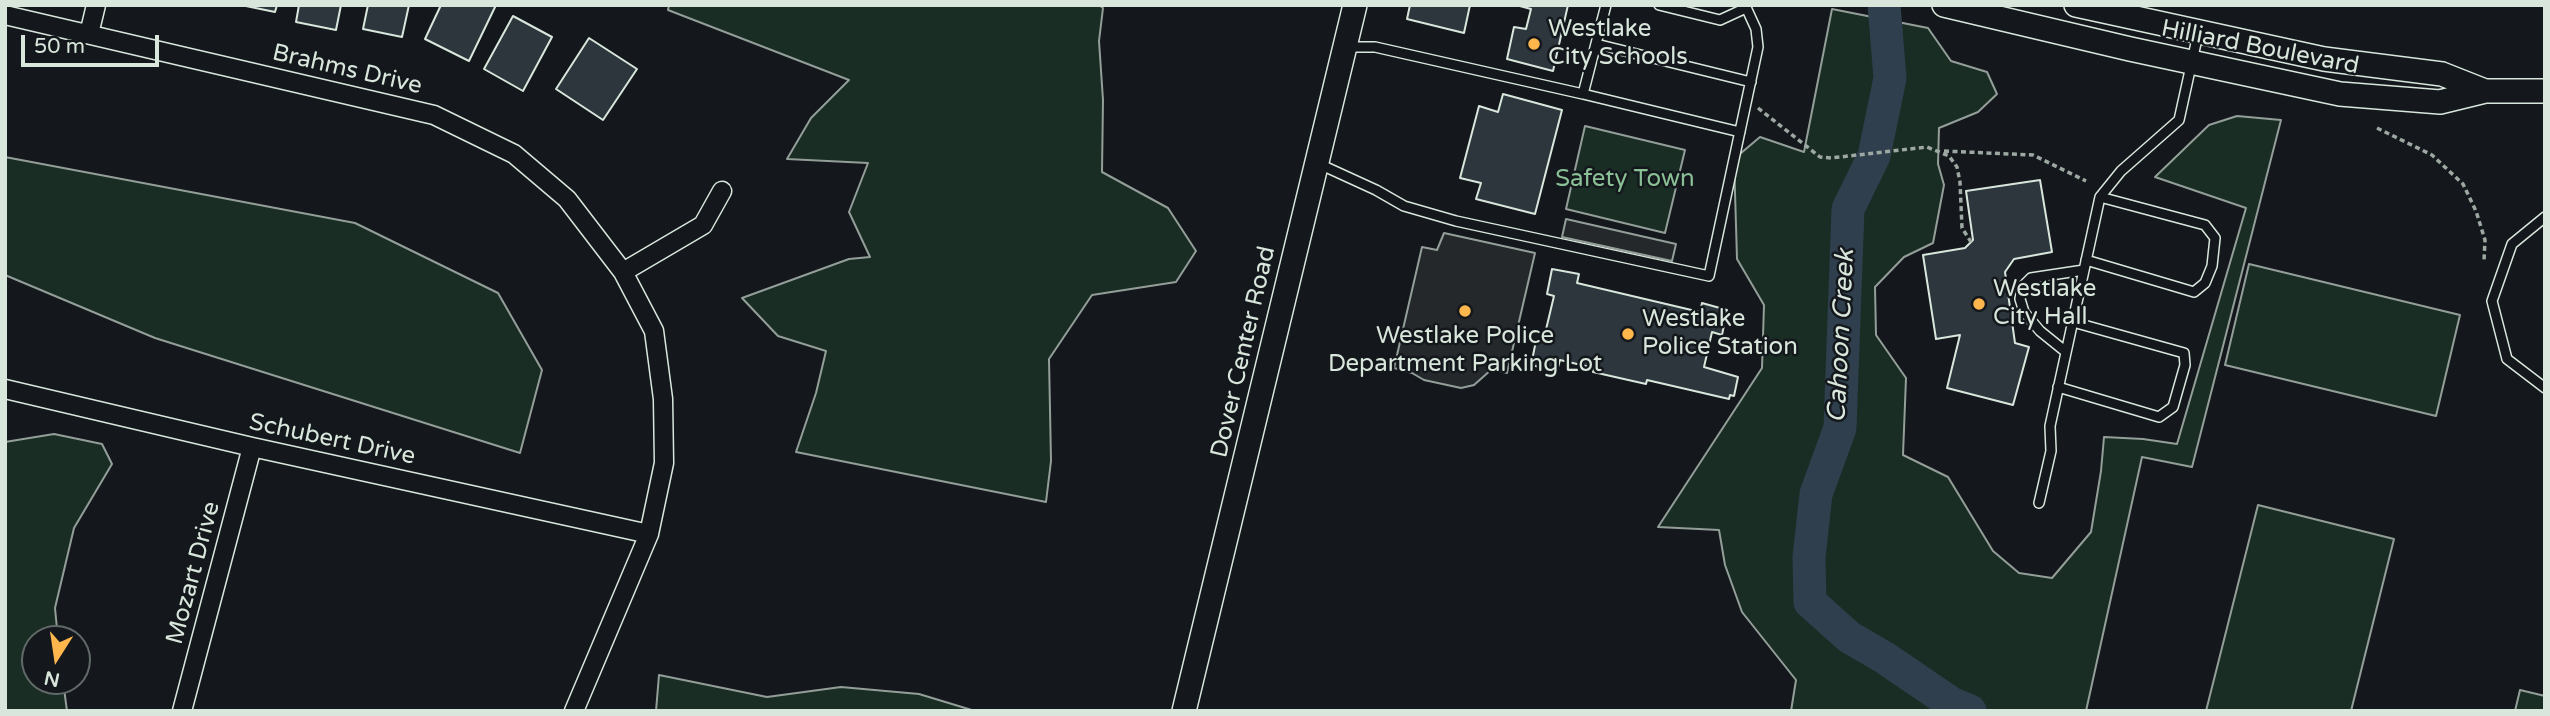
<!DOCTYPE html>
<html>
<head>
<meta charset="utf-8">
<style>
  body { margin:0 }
  #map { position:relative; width:2550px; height:716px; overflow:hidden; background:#14181c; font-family:"Varela Round",sans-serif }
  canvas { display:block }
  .frame { position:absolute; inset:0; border:7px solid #d8e6dc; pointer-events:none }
  .north { position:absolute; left:21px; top:625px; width:70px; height:70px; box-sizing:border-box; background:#14181c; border:2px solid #626a69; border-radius:50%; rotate:192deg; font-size:19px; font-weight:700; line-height:28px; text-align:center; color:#d8e6dc }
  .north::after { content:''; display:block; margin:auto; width:24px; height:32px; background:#ffb74d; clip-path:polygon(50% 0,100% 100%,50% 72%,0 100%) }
  .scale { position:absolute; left:21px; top:35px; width:138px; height:32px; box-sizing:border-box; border:4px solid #d8e6dc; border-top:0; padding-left:9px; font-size:21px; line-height:24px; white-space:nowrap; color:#d8e6dc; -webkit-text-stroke:5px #14181c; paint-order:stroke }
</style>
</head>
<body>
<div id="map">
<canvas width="2550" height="716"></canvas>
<div class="frame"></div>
<div class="north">N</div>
<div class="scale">50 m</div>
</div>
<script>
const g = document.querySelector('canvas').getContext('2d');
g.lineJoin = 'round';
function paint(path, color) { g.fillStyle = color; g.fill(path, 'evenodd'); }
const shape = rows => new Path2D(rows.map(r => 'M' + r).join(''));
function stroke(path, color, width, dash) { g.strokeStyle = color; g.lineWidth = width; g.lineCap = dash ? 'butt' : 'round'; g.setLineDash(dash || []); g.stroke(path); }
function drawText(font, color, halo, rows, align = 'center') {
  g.font = font + ' "Varela Round",sans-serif'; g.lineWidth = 5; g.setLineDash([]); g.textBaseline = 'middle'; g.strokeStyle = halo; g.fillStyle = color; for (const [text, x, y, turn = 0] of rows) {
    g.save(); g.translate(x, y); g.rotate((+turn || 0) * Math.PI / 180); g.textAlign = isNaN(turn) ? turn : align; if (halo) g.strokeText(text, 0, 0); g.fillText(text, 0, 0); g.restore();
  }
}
const green = shape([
  [669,5,1099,5,1103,8,1099,41,1103,100,1102,172,1168,208,1196,251,1176,282,1092,295,1049,359,1051,461,1046,502,796,452,816,393,826,351,778,336,742,298,849,259,870,257,849,212,868,163,787,159,811,118,849,80,668,10,669,5],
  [1832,9,1928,28,1951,61,1987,72,1997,94,1978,112,1939,128,1938,164,1944,185,1933,243,1904,257,1875,287,1876,335,1906,378,1903,455,1948,477,1993,551,2019,573,2052,578,2091,532,2101,471,2104,437,2143,439,2177,444,2246,208,2155,177,2209,125,2237,116,2281,120,2192,467,2142,457,2086,711,1791,711,1796,680,1742,612,1725,565,1719,530,1658,527,1762,368,1764,305,1737,259,1734,159,1760,137,1804,152,1832,9],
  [1585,126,1685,150,1665,233,1566,209,1585,126],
  [5,157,355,223,498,293,542,370,520,453,155,338,5,275,5,157],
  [2249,264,2460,315,2436,416,2225,365,2249,264],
  [54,434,102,444,112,464,74,528,55,608,58,639,35,639,35,681,63,681,67,711,5,711,5,442,54,434],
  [2258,505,2394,539,2351,711,2206,711,2258,505],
  [659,675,767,697,841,687,919,694,975,711,656,711,659,675],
  [2520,690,2545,696,2545,711,2515,711,2520,690]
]);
paint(green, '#1a2d24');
stroke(green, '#939e99', 2);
const parking = shape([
  [1566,219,1676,244,1672,261,1562,237,1566,219],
  [1444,233,1535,253,1507,373,1492,369,1474,385,1461,388,1424,380,1412,373,1394,368,1422,247,1437,250,1444,233]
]);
paint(parking, '#24282b');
stroke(parking, '#939e99', 2);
stroke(shape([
  [1884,5,1890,78,1874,156,1848,209,1840,428,1816,494,1809,557,1810,602,1849,637,1885,658,1951,703,1970,711]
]), '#2f3f4d', 33);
const building = shape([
  [241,5,277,5,275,12,241,5],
  [299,5,341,5,336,30,296,22,299,5],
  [368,5,409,5,402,37,363,29,368,5],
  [441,5,496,5,469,61,425,39,441,5],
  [1410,5,1470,5,1464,33,1407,19,1410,5],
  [1516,5,1568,5,1553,71,1507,59,1514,27,1526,29,1531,9,1516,5],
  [513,16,552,37,523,91,484,69,513,16],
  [589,38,637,69,603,120,556,89,589,38],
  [1503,94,1562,110,1535,214,1476,199,1481,183,1460,178,1479,106,1498,112,1503,94],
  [2040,180,2052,252,2014,259,2005,272,2015,343,2029,347,2013,405,1947,388,1960,335,1936,339,1923,255,1965,248,1973,240,1966,191,2040,180],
  [1552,269,1579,274,1577,283,1700,312,1702,303,1727,310,1722,335,1712,332,1704,367,1738,377,1734,396,1730,395,1729,399,1647,380,1646,384,1593,372,1594,368,1560,360,1557,371,1531,365,1536,341,1543,342,1554,296,1547,294,1552,269]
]);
paint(building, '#2c363c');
stroke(building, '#d8e6dc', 2);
const lane = shape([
  [1606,5,1583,94,1740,132],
  [1659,5,1720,20,1746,8],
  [1596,44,1751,82],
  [1345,47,1375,47,1583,94],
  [1317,163,1376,190,1404,206,1456,221,1709,276,1758,47,1756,29,1745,5],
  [2545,217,2512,244,2492,301,2507,359,2545,388],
  [2086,260,2194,292,2205,283,2212,266,2215,238,2205,225,2100,197],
  [2066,352,2040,331,2024,312,2020,299,2022,287,2031,278,2084,270],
  [2058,387,2159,417,2173,407,2185,365,2184,353,2073,322],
  [2039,503,2051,451,2050,426,2100,197,2121,171,2179,120,2198,34]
]);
const street = shape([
  [5,15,434,115,514,154,567,199,623,272,654,331,663,399,664,463,649,534,574,711],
  [89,34,96,5],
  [623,272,703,225,722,191],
  [5,389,252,447,649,534],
  [182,711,252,447]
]);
const secondary = shape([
  [1944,5,2130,49,2340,94,2440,102,2485,91,2545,91],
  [2076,5,2324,59,2442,74,2485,91],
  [1184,711,1355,5]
]);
stroke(lane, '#d8e6dc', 12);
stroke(street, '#d8e6dc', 21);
stroke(secondary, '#d8e6dc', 26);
stroke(shape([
  [1758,108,1820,157,1831,158,1927,147,1949,156,1957,167,1960,182,1962,228,1971,242],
  [2377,128,2432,155,2463,184,2476,211,2485,240,2484,261],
  [1944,151,2033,155,2086,181]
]), '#9da8a2', 3.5, [5, 3.5]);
stroke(lane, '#14181c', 9);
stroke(street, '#14181c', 18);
stroke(secondary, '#14181c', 23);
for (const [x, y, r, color] of [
  [1534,44,7,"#ffb74d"],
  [1979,304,7,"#ffb74d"],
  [1465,311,7,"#ffb74d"],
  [1628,334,7,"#ffb74d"]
]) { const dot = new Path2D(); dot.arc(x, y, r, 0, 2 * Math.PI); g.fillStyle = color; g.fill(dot); stroke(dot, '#14181c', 2.5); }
drawText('24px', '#d8e6dc', '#14181c', [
  ["Westlake",1548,30],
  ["City Schools",1548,58],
  ["Westlake",1993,290],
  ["City Hall",1993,318],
  ["Westlake",1642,320],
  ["Police Station",1642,348],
  ["Westlake Police",1465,337,"center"],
  ["Department Parking Lot",1465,365,"center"]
], 'left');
drawText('24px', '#d8e6dc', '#14181c', [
  ["Hilliard Boulevard",2260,48,11],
  ["Brahms Drive",347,70,13],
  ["Dover Center Road",1244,352,-77],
  ["Schubert Drive",332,440,12],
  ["Mozart Drive",194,573,-75]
]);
drawText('24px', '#8ac095', '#14181c', [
  ["Safety Town",1625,180]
]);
drawText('italic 26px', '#d8e6dc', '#14181c', [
  ["Cahoon Creek",1842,336,-87]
]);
</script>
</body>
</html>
